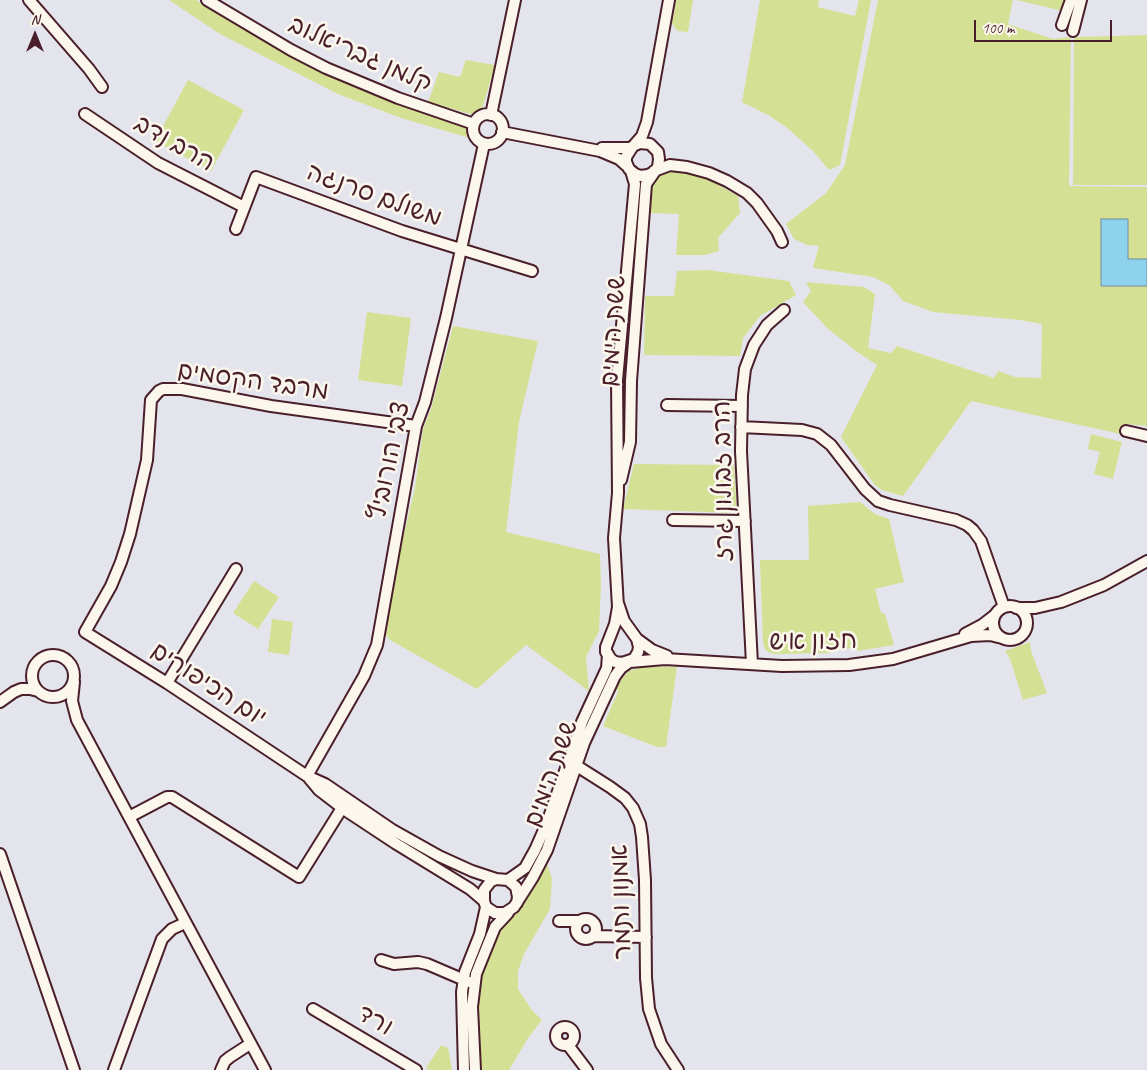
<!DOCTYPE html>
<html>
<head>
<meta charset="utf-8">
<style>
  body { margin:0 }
  #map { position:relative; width:1147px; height:1070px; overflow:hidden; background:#e4e5ec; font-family:Caveat,sans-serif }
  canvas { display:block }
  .north { position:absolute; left:10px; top:10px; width:50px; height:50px; -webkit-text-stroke:4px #fbf7ec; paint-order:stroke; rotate:0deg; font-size:14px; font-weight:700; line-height:20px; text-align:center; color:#4a1f2b }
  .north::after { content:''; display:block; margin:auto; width:18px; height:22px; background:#4a1f2b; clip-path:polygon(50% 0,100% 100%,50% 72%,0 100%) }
  .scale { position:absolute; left:974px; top:20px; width:138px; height:22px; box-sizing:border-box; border:2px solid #4a1f2b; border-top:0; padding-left:6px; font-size:15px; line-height:18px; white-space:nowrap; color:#4a1f2b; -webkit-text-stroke:4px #fbf7ec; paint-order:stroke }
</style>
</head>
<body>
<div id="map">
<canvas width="1147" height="1070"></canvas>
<div class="north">N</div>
<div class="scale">100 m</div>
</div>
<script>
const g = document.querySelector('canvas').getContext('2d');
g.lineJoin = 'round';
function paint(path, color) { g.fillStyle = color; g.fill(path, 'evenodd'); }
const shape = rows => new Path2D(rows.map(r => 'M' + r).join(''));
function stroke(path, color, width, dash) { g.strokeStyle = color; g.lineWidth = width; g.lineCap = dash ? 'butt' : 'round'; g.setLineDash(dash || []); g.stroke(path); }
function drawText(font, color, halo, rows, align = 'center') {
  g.font = font + ' Caveat,"Playpen Sans Hebrew",sans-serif'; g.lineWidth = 5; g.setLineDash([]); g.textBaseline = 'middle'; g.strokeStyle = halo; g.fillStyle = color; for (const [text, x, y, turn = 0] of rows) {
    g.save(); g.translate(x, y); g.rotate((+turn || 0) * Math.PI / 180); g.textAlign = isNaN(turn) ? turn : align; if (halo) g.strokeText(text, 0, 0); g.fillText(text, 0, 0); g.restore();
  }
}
paint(shape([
  [169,0,196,0,279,49,313,67,384,99,469,128,473,139,401,118,338,94,220,34],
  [676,0,693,0,688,32,678,31,674,27,672,23],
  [760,0,819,0,818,7,855,16,859,0,871,0,840,165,829,170,813,151,786,127,768,115,742,102],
  [878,0,1013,0,1008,24,1053,39,1071,37,1069,186,1147,187,1147,426,1127,424,1125,435,971,401,903,496,882,490,874,484,841,437,877,365,856,351,827,328,803,302,811,291,806,282,864,287,875,294,868,348,891,353,897,346,994,378,998,371,1015,377,1041,378,1042,324,1020,320,933,312,903,301,889,285,873,277,813,268,819,246,807,245,794,239,786,224,826,193,845,165],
  [1016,0,1065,0,1063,11],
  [1147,35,1147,185,1073,185,1074,37],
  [466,60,495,65,482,109,474,115,428,102,439,72,460,77],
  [188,80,244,110,211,171,155,141],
  [669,172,686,172,710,180,738,196,740,213,718,238,719,251,705,255,676,255,679,214,649,213,651,186,657,177],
  [708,270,789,281,796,295,760,316,743,338,740,356,644,355,645,296,674,296,677,271],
  [367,312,411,318,402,386,358,380],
  [453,326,538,341,519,422,506,532,600,554,601,583,599,631,586,657,589,691,526,645,477,689,390,640,383,630,384,617,415,488,423,429,431,409],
  [1091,434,1122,442,1113,479,1094,474,1100,452,1088,449],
  [634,464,734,465,737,513,623,509],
  [860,502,875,514,889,519,904,582,875,589,881,613,885,614,894,645,857,651,857,648,831,649,831,653,774,654,768,652,765,649,763,643,760,560,809,560,808,506],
  [254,581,279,597,258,629,233,613],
  [272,619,293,622,289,655,268,652],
  [1030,642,1031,651,1047,693,1023,700,1010,659,1005,651],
  [645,666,677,667,666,747,657,747,603,726,618,692,616,687,622,678,629,671],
  [547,864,552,878,550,909,524,954,518,971,518,989,531,1009,542,1020,528,1038,509,1070,477,1070,475,1002,478,981,497,930,519,908,529,890],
  [441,1045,448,1048,452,1070,430,1070,426,1068]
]), '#d4e194');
const water = shape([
  [1101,219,1128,219,1128,259,1147,259,1147,286,1101,286,1101,219]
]);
paint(water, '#8dd3ee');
stroke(water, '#728ba0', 1);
const minor = shape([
  [29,0,89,69,102,87],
  [207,0,291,50,326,68,398,98,474,124],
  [1062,25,1071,0],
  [1073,31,1081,0],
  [85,114,158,163,244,207],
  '473 129a15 15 0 1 1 30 0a15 15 0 1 1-30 0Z',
  [491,115,515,0],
  [502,132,600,151,619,159,628,167],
  [635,144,642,136,647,122,669,0],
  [602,148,631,148],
  [654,171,670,165,687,167,709,173,727,181,747,193,757,203,777,231,782,242],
  [236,229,256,177,402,231,532,271],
  [667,405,742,406],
  [416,426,271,406,182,389,163,389,159,391,151,400,147,460,130,534,121,562,111,586,85,632,167,683,307,776,325,784,391,829,439,856,472,871,496,879],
  [741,427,802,430,817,434,831,445,865,489,878,501,890,505,956,520,967,525,973,530,981,541,1004,607],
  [1126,431,1147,436],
  [621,480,630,442,631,381,646,184,658,167,659,159,658,152,650,144,640,143,633,146,626,157,626,162,629,169,635,174,640,176,648,175,652,173],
  [673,520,745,521],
  [618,603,624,621,637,639,639,647,638,652,634,659,622,663,615,662,611,659,606,652,606,647,615,624,618,607,614,538,618,493,617,380,635,184,631,171],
  '993 623a17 17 0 1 1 34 0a17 17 0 1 1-34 0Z',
  [1016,608,1035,608,1061,602,1104,585,1147,561],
  [965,634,982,625,995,615],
  [637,639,652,650,667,656],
  '32 676a21 21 0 1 1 42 0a21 21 0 1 1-42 0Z',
  [630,662,665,659,782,666,849,665,893,659,971,636,990,635,1002,638],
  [752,664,741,451,742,395,745,369,754,345,767,325,784,310],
  [74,682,72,701,77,720,265,1070],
  [167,683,236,569],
  [0,702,14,692,21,689,30,689,38,691],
  [569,761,610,787,625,798,633,808,640,824,642,837,645,880,646,978,649,1009,661,1044,678,1070],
  [307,776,364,676,377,645,416,426,425,402,446,318,484,144],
  [309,778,319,790,345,810,395,843,470,889,484,901],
  [129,817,167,797,172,797,299,877,342,808],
  [0,854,74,1070],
  [508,880,525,868,535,850,547,823,582,722,607,668,608,654],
  [517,903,518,897,516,887,508,880,496,879,491,881,484,890,484,901,486,907,495,913,505,913,514,907,533,877,547,850,584,743,615,676,621,668,628,663],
  '576 929a10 10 0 1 1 20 0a10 10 0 1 1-20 0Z',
  [559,921,578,921],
  [593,936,646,937],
  [381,960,394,964,418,962,427,964,469,982],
  [313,1009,416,1070],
  '556 1036a9 9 0 1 1 18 0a9 9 0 1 1-18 0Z',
  [568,1045,587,1070],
  [114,1070,162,939,172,929,185,923],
  [221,1070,225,1061,230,1057,250,1044],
  [464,1070,462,992,465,972,480,934,486,907],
  [475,1070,472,1007,476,974,495,927,508,913]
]);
stroke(minor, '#4a1f2b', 14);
stroke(minor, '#fbf7ec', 10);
drawText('25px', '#4a1f2b', '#fbf7ec', [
  ["קלמן גבריאלוב",360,55,24],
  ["הרב נדב",174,144,30],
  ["משולם סרנגה",374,196,20],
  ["ששת הימים",614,331,-86],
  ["מרבד הקסמים",253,382,8],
  ["צבי הורוביץ",390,461,-78],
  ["הרב זבולון גרז",724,481,-91],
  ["חזון איש",813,642,-1],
  ["יום הכיפורים",208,685,33],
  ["ששת הימים",552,774,-70],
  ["אמנון ותמר",622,902,-92],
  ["ורד",375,1021,30]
]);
</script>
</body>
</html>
